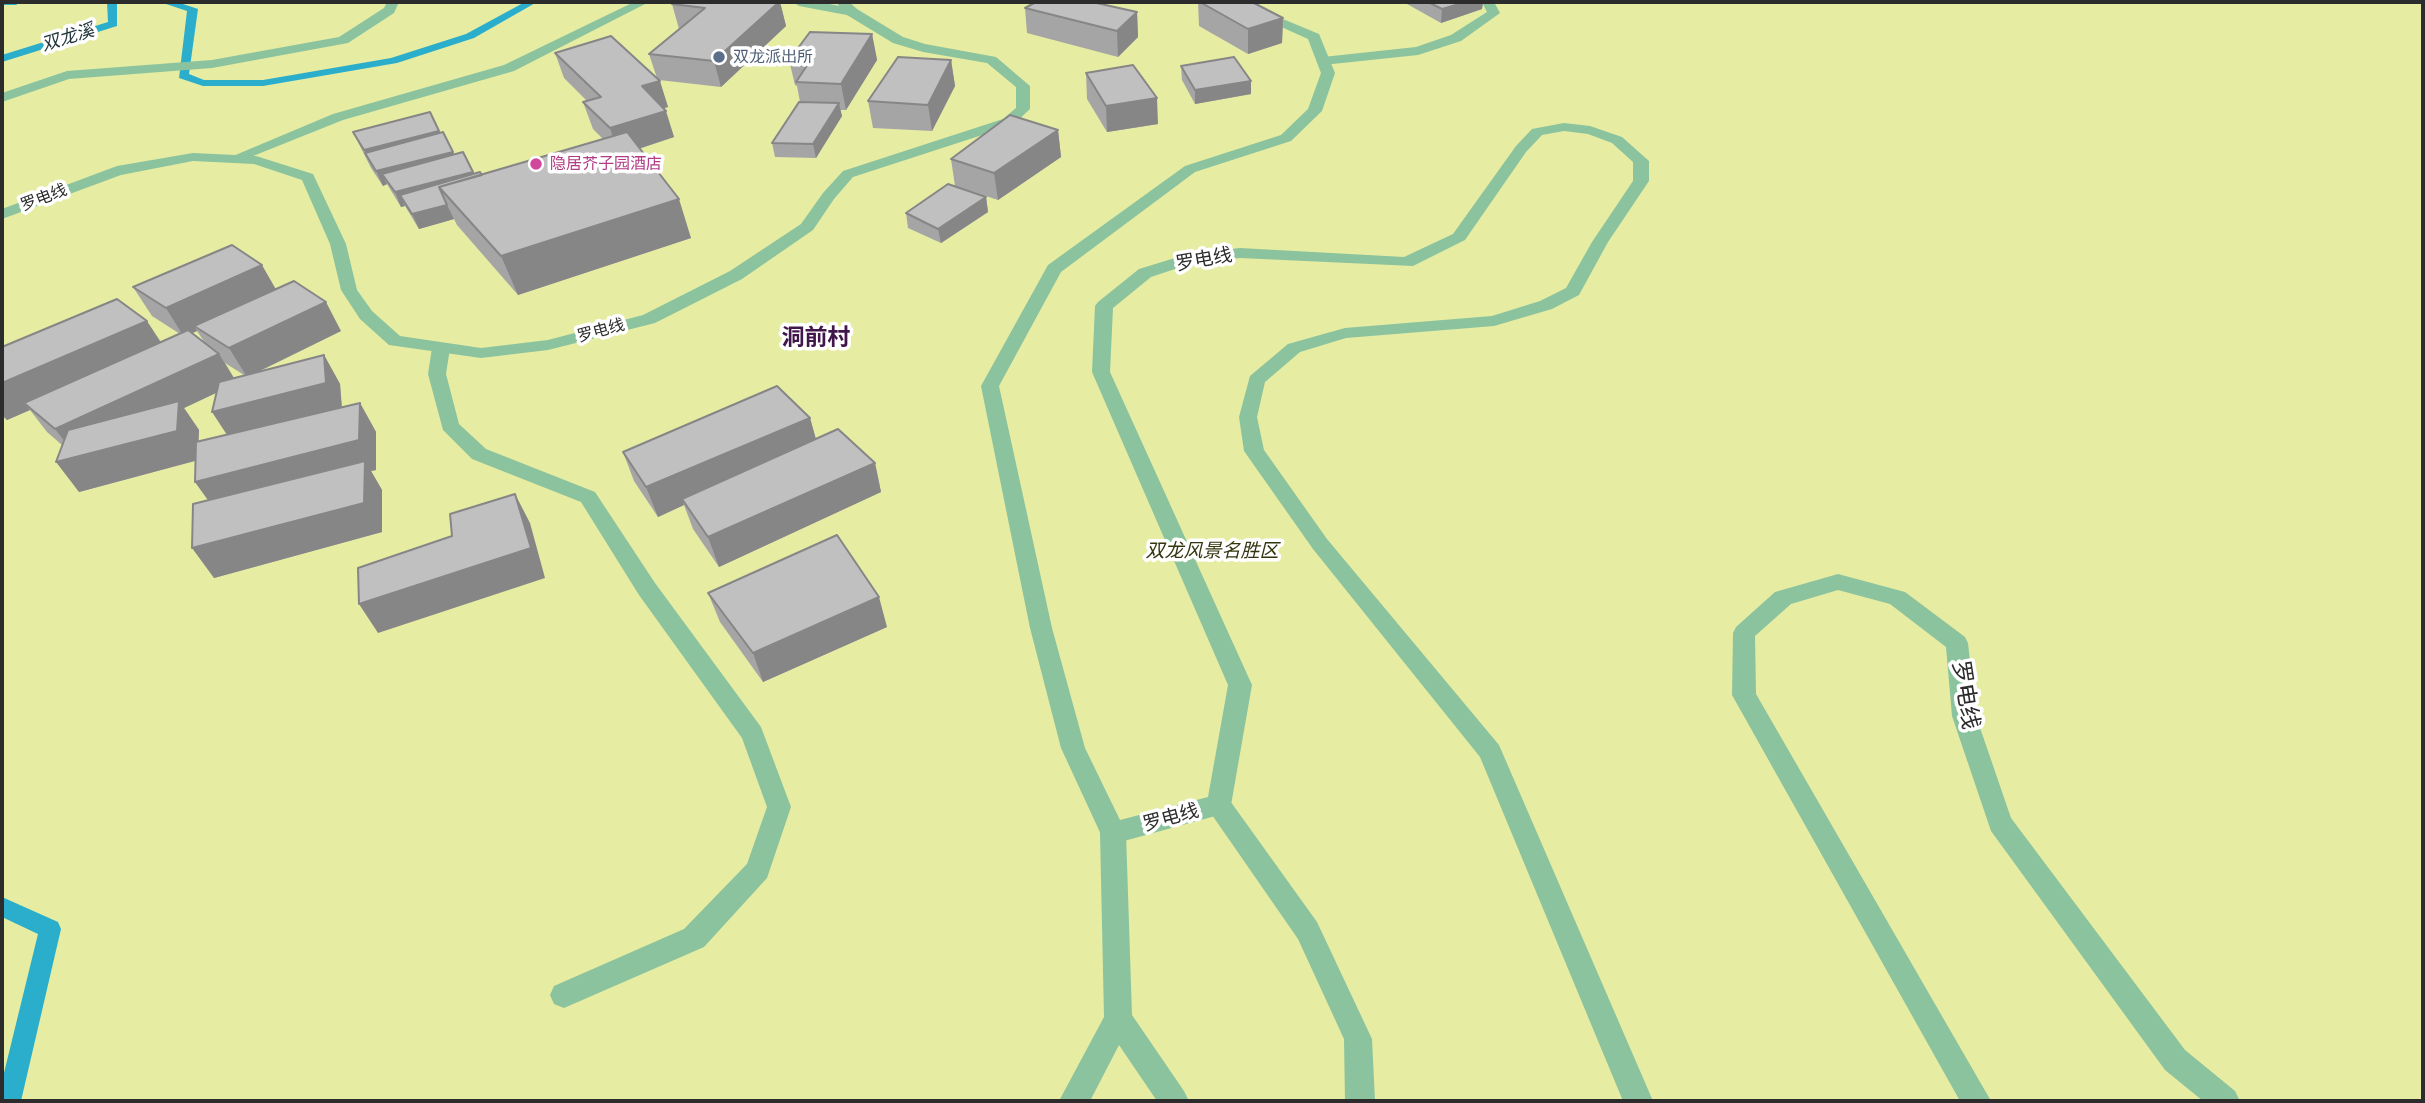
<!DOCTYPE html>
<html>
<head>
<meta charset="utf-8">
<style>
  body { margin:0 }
  #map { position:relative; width:2425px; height:1103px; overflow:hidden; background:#fbfbfd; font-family:Lora,serif }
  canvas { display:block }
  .frame { position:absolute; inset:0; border:4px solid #2c2c2c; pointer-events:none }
</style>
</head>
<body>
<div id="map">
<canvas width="2425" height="1103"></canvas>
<div class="frame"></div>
</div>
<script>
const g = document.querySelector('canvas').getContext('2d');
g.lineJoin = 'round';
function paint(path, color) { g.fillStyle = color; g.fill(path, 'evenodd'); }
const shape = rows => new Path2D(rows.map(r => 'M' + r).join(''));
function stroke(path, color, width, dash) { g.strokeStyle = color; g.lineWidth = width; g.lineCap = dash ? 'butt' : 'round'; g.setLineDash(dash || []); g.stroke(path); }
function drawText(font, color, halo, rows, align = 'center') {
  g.font = font + ' Lora,"Noto Sans SC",serif'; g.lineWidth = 7; g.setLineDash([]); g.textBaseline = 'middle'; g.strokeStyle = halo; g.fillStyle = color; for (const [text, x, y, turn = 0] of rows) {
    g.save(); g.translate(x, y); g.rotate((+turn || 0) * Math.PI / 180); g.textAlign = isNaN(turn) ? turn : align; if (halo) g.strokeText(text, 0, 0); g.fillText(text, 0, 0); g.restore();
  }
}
paint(shape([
  [2,2,2423,2,2423,1101,2,1101]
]), '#e6eca2');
paint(shape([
  [2,2,21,2,16,5,2,5,2,2],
  [107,2,117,2,117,26,2,62,2,55,108,22,107,2],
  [160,2,177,2,198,9,189,74,204,80,263,80,391,58,466,34,525,2,537,2,474,38,397,63,263,86,203,86,179,78,187,11,160,2],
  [2,897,58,922,61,929,21,1101,2,1101,2,1081,38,934,2,917,2,897]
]), '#2baecc');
paint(shape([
  [793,2,818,2,857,9,858,12,852,16,799,6,793,2],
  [1482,2,1494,2,1500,13,1461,41,1418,55,1323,65,1316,61,1323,57,1416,47,1451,35,1487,12,1482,2],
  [441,343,450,348,446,374,459,424,486,449,595,492,655,583,761,727,791,807,767,878,704,947,564,1008,554,1004,550,995,554,986,684,929,747,864,767,807,742,738,639,595,581,502,472,459,443,430,428,374,432,348,441,343],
  [1219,795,1228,798,1317,922,1372,1039,1375,1101,1345,1101,1344,1039,1298,939,1210,812,1207,805,1210,798,1219,795],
  [1113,822,1122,825,1126,833,1132,1015,1184,1091,1189,1101,1157,1101,1119,1045,1090,1101,1059,1101,1104,1017,1100,833,1104,825,1113,822]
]), '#8bc39e');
paint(shape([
  [634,2,649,2,514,71,343,120,238,162,228,162,226,159,333,114,504,65,634,2]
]), '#8bc39e');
paint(shape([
  [387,2,399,2,394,13,348,43,212,68,69,79,2,102,2,93,67,71,212,60,339,37,384,8,387,2],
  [836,2,849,2,857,9,903,37,925,44,996,57,1030,86,1030,109,1013,125,853,177,834,199,813,230,742,279,655,323,548,350,481,358,389,345,360,319,341,290,330,244,302,180,254,164,193,161,121,175,2,219,2,209,117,166,193,153,256,156,313,174,346,244,357,290,372,311,400,336,481,348,548,340,643,315,730,271,801,224,823,193,843,171,1003,119,1016,108,1016,87,987,63,923,52,893,43,847,15,836,2],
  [1226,2,1242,2,1319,34,1335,73,1322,111,1291,141,1195,172,1061,272,999,386,1052,628,1085,748,1120,820,1208,797,1228,685,1092,372,1095,306,1098,302,1139,269,1188,254,1240,248,1404,257,1453,234,1516,146,1532,129,1564,123,1590,126,1622,137,1649,161,1649,181,1608,242,1579,295,1552,309,1494,326,1346,338,1300,352,1265,382,1257,417,1264,450,1327,539,1499,745,1653,1101,1623,1101,1480,757,1313,549,1244,451,1239,417,1250,376,1288,344,1345,328,1492,316,1540,301,1566,288,1592,242,1633,181,1633,162,1612,143,1588,134,1564,131,1542,135,1526,152,1465,240,1413,266,1240,258,1190,264,1151,277,1113,308,1110,372,1252,685,1231,805,1228,812,1219,815,1113,844,1104,841,1061,748,1030,628,981,386,1048,265,1185,166,1281,135,1308,109,1321,73,1308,39,1226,2],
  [1838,574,1905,592,1965,637,1968,643,1976,716,2011,818,2185,1050,2235,1091,2240,1101,2203,1101,2165,1070,1991,831,1952,716,1946,647,1890,604,1838,590,1791,604,1755,636,1756,694,1991,1101,1960,1101,1732,695,1733,633,1736,627,1775,592,1838,574]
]), '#8bc39e');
paint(shape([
  [674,2,780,2,786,26,721,87,659,80,668,107,664,108,674,137,639,149,691,238,518,295,457,225,454,219,419,229,405,206,401,207,387,184,383,186,371,168,353,132,440,133,454,154,473,174,482,175,603,139,593,129,583,102,587,101,564,78,555,53,657,78,649,54,680,29,679,29,672,4],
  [1198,2,1252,2,1283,18,1282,43,1248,54,1199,26],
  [1407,2,1483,2,1482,9,1441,23,1407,4],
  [1025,8,1137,12,1138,37,1118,57,1027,33],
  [872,34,877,60,846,110,840,110,842,116,816,158,775,157,772,143,800,102,797,86,795,85,789,60],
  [951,60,955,86,932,131,873,128,868,101],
  [1181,66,1251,81,1251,94,1195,104,1182,80],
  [1086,73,1158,124,1107,132,1087,99],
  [1058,130,1061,157,998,200,955,186,951,159],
  [986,197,988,212,941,243,908,228,906,213],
  [133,287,275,289,341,331,260,371,324,355,340,384,342,407,360,403,376,432,376,470,371,471,382,490,382,532,214,578,208,500,195,482,195,461,79,492,62,445,47,432,30,410,7,420,2,416,2,347,161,342,180,334,152,316],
  [197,331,205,343,192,333],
  [225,363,244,375,234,378],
  [216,393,227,434,198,441,199,430,184,408],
  [810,418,816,439,875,463,881,492,719,567,693,529,684,505,658,517,634,481,623,452],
  [708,593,887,627,763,682,720,622]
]), '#a6a5a6');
paint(shape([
  [779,2,780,2,786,26,721,87,714,61],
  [1466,2,1483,2,1482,9,1441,23,1442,9],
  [1137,12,1138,37,1118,57,1117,31],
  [1283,18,1282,43,1248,54,1248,29],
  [872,34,877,60,846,110,841,84],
  [951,60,955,86,932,131,928,105],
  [660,81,668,107,650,112,642,86],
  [1251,81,1251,94,1195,104,1195,90],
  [1157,98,1158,124,1107,132,1106,106],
  [839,103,842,116,816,158,813,144],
  [666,111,674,137,619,155,610,128],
  [1058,130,1061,157,998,200,994,173],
  [439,131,445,145,371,164,364,150],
  [453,152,459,166,382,174,387,184,383,186,376,171],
  [473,172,479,186,439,187,400,195,405,206,401,207,395,192],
  [986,197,988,212,941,243,938,229],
  [679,199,691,238,518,295,501,256],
  [447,205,454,219,419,229,412,214],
  [262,265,278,293,194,326,197,331,184,337,166,308],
  [326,302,341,331,247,377,229,348],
  [147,321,166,350,24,403,30,410,7,420,2,414,2,383],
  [219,354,237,383,184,408,199,430,198,460,79,492,56,462,77,457,55,429],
  [324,355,340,384,342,412,231,441,212,412],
  [360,403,376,432,376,470,371,471,382,490,382,532,214,578,192,548,216,511,195,482],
  [810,418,818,447,682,499,684,505,658,517,646,487],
  [875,463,881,492,719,567,708,537],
  [515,494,530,523,545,578,378,633,359,604],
  [879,597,887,627,763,682,753,653]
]), '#878687');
const building = shape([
  [674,2,779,2,714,61,649,54,705,8,672,4,674,2],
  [1036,2,1092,2,1137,12,1117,31,1025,8,1036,2],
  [1200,2,1252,2,1283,18,1248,29,1200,2],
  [1428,2,1466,2,1442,9,1428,2],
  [810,32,872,34,841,84,796,82,810,61,789,60,810,32],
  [611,36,660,81,642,86,666,111,610,128,583,102,601,97,555,53,611,36],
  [898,57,951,60,928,105,868,101,898,57],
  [1234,57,1251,81,1195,90,1181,66,1234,57],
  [1133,65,1157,98,1106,106,1086,73,1133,65],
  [799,102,839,103,813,144,772,143,799,102],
  [430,112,439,131,364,150,353,132,430,112],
  [1010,115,1058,130,994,173,951,159,1010,115],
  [443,132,453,152,376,171,365,153,443,132],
  [627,132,679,199,501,256,439,187,627,132],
  [463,152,473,172,395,192,382,174,463,152],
  [480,172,482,175,439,187,447,205,412,214,400,195,480,172],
  [948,184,986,197,938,229,906,213,948,184],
  [232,245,262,265,166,308,133,287,232,245],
  [294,281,326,302,229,348,194,326,294,281],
  [117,299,147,321,2,383,2,347,117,299],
  [188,330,219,354,55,429,24,403,188,330],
  [324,355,326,383,212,412,219,382,324,355],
  [777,386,810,418,646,487,623,452,777,386],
  [179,401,177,431,56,462,68,430,179,401],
  [360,403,359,440,195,482,196,442,360,403],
  [838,429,875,463,708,537,682,499,838,429],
  [365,461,364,503,192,548,193,504,365,461],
  [515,494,531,548,359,604,358,568,452,536,450,514,515,494],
  [837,535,879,597,753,653,708,593,837,535]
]);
paint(building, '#c1c0c1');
stroke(building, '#878687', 2);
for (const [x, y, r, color] of [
  [719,57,7,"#5c6f8a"],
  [536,164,7,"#d1479c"]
]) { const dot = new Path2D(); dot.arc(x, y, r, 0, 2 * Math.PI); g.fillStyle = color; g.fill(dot); stroke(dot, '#fff', 2.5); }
drawText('16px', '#4e5e75', '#fff', [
  ["双龙派出所",733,57]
], 'left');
drawText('16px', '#b23c85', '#fff', [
  ["隐居芥子园酒店",550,164]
], 'left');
drawText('16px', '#2c2c2c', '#fff', [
  ["罗电线",44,198,-21],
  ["罗电线",601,331,-15]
]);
drawText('italic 18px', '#1d3238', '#fff', [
  ["双龙溪",68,38,-17]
]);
drawText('19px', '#2c2c2c', '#fff', [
  ["罗电线",1204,260,-10],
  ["罗电线",1171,818,-15]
]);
drawText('italic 19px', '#34360f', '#fff', [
  ["双龙风景名胜区",1212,552]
]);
drawText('bold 23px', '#41174b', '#fff', [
  ["洞前村",816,338]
]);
drawText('23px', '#2c2c2c', '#fff', [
  ["罗电线",1965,695,81]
]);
</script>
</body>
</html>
